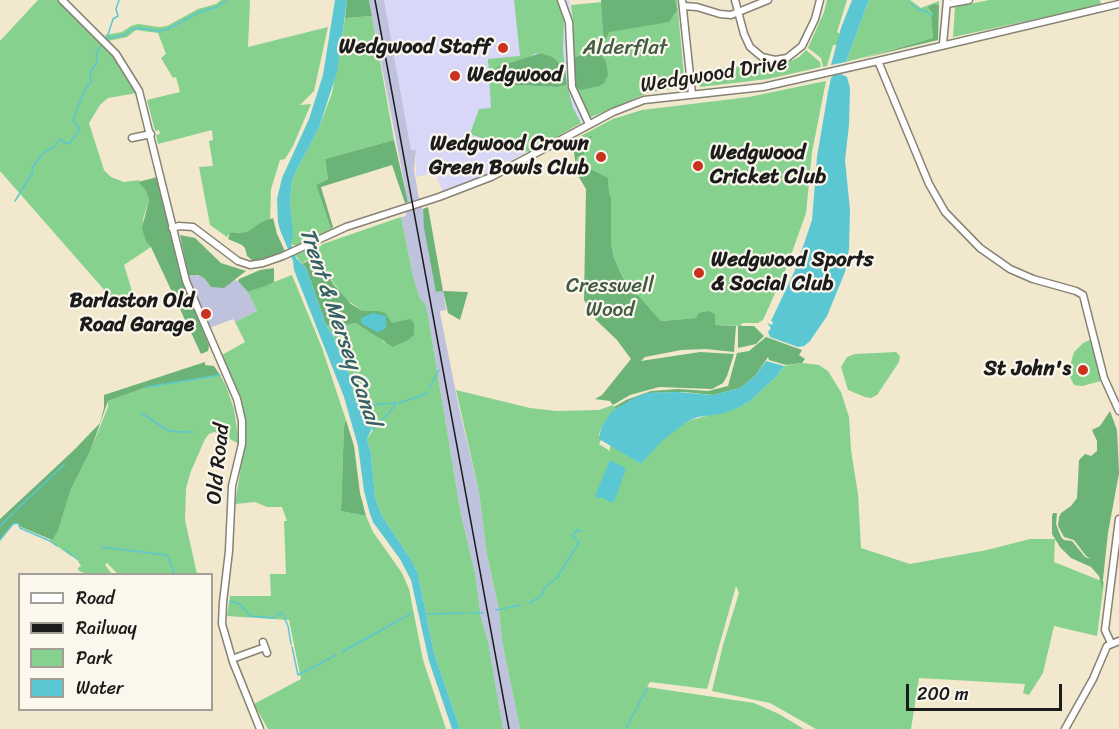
<!DOCTYPE html>
<html>
<head>
<meta charset="utf-8">
<style>
  body { margin:0 }
  #map { position:relative; width:1119px; height:729px; overflow:hidden; background:#f1e8cd; font-family:Sriracha,sans-serif }
  canvas { display:block }
  .legend { position:absolute; left:18px; top:573px; width:195px; height:138px; box-sizing:border-box; background:#fbf7ec; border:2px solid #a29f99; margin:0; padding:8px 10px; list-style:none; font-size:18px; color:#1c1c1c }
  .legend li { display:flex; align-items:center; gap:12px; height:30px }
  .legend b { width:30px; border:2px solid #a29f99 }
  .scale { position:absolute; left:906px; top:684px; width:156px; height:27px; box-sizing:border-box; border:3px solid #1c1c1c; border-top:0; padding-left:8px; font-size:18px; line-height:21px; white-space:nowrap; color:#1c1c1c; -webkit-text-stroke:4px #fbf7ec; paint-order:stroke }
</style>
</head>
<body>
<div id="map">
<canvas width="1119" height="729"></canvas>
<ul class="legend">
<li><b style="height:8px;background:#fff"></b>Road</li>
<li><b style="height:8px;background:#1c1c1c"></b>Railway</li>
<li><b style="height:16px;background:#86d18d"></b>Park</li>
<li><b style="height:16px;background:#5bc7d3"></b>Water</li>
</ul>
<div class="scale">200 m</div>
</div>
<script>
const g = document.querySelector('canvas').getContext('2d');
g.lineJoin = 'round';
function paint(path, color) { g.fillStyle = color; g.fill(path, 'evenodd'); }
const shape = rows => new Path2D(rows.map(r => 'M' + r).join(''));
function stroke(path, color, width, dash) { g.strokeStyle = color; g.lineWidth = width; g.lineCap = dash ? 'butt' : 'round'; g.setLineDash(dash || []); g.stroke(path); }
function drawText(font, color, halo, rows, align = 'center') {
  g.font = font + ' Sriracha,sans-serif'; g.lineWidth = 4.5; g.setLineDash([]); g.textBaseline = 'middle'; g.strokeStyle = halo; g.fillStyle = color; for (const [text, x, y, turn = 0] of rows) {
    g.save(); g.translate(x, y); g.rotate((+turn || 0) * Math.PI / 180); g.textAlign = isNaN(turn) ? turn : align; if (halo) g.strokeText(text, 0, 0); g.fillText(text, 0, 0); g.restore();
  }
}
paint(shape([
  [384,0,569,0,574,29,574,81,589,118,484,175,443,192,435,172,416,177,416,151,411,151]
]), '#d8d7f8');
paint(shape([
  [369,0,384,0,411,150,416,150,414,170,419,199,408,202],
  [422,207,437,292,443,291,446,310,440,311,440,313,459,408,479,492,487,555,499,609,502,641,520,729,503,729,488,641,481,618,475,573,461,515,428,316,420,300,413,276,401,217,406,216,406,212],
  [192,274,203,277,211,287,233,280,238,281,248,292,257,311,235,322,233,319,209,328,188,275]
]), '#bfc2dd');
paint(shape([
  [38,0,58,0,113,55,123,68,137,93,108,98,100,105,89,123,104,170,111,177,124,182,140,180,138,182,146,191,149,200,143,219,146,242,151,247,124,265,137,307,121,309,0,171,0,41],
  [221,0,250,0,248,47,328,27,314,91,300,105,311,104,293,146,285,159,280,160,271,189,270,219,247,232,239,232,228,235,227,237,210,225,199,167,213,166,209,141,213,140,212,130,158,144,156,135,160,134,159,130,155,131,147,100,180,92,176,77,173,78,161,58,166,54,158,33,136,30,127,37,108,41,105,35,122,32,131,26,138,24,159,27,167,26,198,9,216,4],
  [514,0,557,0,564,19,563,50,565,69,553,57,541,53,534,54,529,58,510,63,497,84,557,87,567,85,573,108,581,123,530,152,516,150,470,134,479,109,491,108,488,59,520,56],
  [624,0,677,0,685,87,650,92,589,118,574,81,574,29,571,5],
  [827,0,847,0,837,32,840,34,837,45,833,45,827,66,823,67,821,58,808,48,824,12],
  [869,0,910,0,921,8,939,1,939,5,934,4,933,14,931,17,933,38,846,62],
  [989,0,1100,0,1101,5,953,37,955,7],
  [372,16,394,140,325,159,328,179,316,185,331,229,297,246,290,244,292,237,290,202,292,181,296,171,319,128,332,93,345,18],
  [806,50,820,62,821,67,768,79,700,87,699,78,717,68,746,66,755,61,767,66,785,64,799,57],
  [826,81,812,152,806,213,786,269,763,320,758,323,742,323,741,326,715,325,696,318,661,321,623,278,614,258,611,243,611,197,609,192,608,181,576,162,578,156,582,158,582,139,574,152,573,140,613,119,642,110,749,97],
  [401,217,413,276,420,299,425,304,428,316,461,515,475,573,481,618,488,641,503,729,460,729,434,653,418,574,412,561,382,516,375,497,371,453,367,439,373,430,361,406,356,403,349,374,333,336,326,325,336,327,356,323,375,334,385,343,392,323,371,311,363,311,344,298,323,267,322,256,305,261,302,264,295,255,313,247,317,249,323,244],
  [292,275,322,348,346,420,344,426,341,511,366,516,373,532,402,573,409,589,423,660,446,729,268,729,254,704,301,679,289,620,227,616,230,596,271,596,270,574,286,574,284,521,287,521,282,507,267,507,255,502,235,504,244,449,240,402,222,355,245,342,235,322,257,311,248,292],
  [1092,339,1101,381,1082,386,1074,385,1068,373,1074,352,1083,343],
  [896,352,900,356,899,362,877,395,871,398,865,397,848,390,841,367,847,357,855,354],
  [802,363,819,365,828,371,841,392,849,417,851,450,858,494,861,548,910,564,987,550,1030,539,1055,539,1054,562,1104,582,1097,636,1054,626,1043,673,1029,695,1023,693,1025,684,919,678,911,729,816,729,770,703,712,691,723,645,739,593,736,586,707,689,650,682,647,687,754,703,779,714,804,729,520,729,502,641,499,609,487,555,479,492,456,390,530,408,556,411,599,410,613,405,615,409,601,428,599,435,601,440,599,444,610,451,610,445,641,464,661,441,687,421,738,408,750,401,777,376,784,366],
  [220,375,226,386,234,409,239,444,221,434,214,432,209,434,205,439,191,471,186,488,185,520,197,574,118,574,107,563,105,565,112,574,87,574,79,571,78,568,81,566,75,556,71,556,50,541,58,531,71,489,91,449,108,407,108,401,147,387]
]), '#86d18d');
paint(shape([
  [347,0,369,0,372,16,345,18],
  [601,0,675,0,677,10,669,22,609,32,604,42],
  [934,4,939,5,938,40,859,59,933,38,931,17,933,14,928,7],
  [588,48,597,49,606,62,608,75,604,83,599,86,581,90,576,87,574,81,574,58,582,55],
  [541,53,553,57,565,69,567,85,557,87,497,84,494,81,493,73,497,67],
  [592,136,582,158,578,156,576,162,608,178,609,192,611,197,611,243,614,258,623,278,661,321,696,318,699,313,708,311,715,314,715,325,736,326,734,352,706,349,681,350,645,357,641,361,700,352,734,354,727,376,723,383,712,389,659,387,630,395,613,405,610,401,595,399,602,395,631,359,617,340,596,320,584,300,586,189,577,174,574,152,582,139],
  [394,140,408,202,405,203,392,165,321,187,333,227,331,229,316,185,328,179,325,159],
  [157,177,184,281,209,346,208,351,201,354,151,247,146,242,142,228,149,200,146,191,138,182],
  [428,207,443,291,468,292,460,320,448,313,443,291,436,292,424,228,423,209],
  [273,218,277,234,285,251,277,255,253,261,247,256,245,248,242,245,228,239,230,233,247,232,262,222],
  [180,235,195,238,221,263,246,271,224,288,211,287,204,278,198,275,188,275],
  [317,256,322,256,323,267,334,285,351,304,363,311,378,311,385,313,392,323,410,319,414,323,414,335,408,340,393,347,356,323,336,327,326,325,306,268,302,264],
  [274,268,274,282,265,286,248,292,238,281,239,279,260,270],
  [738,326,754,326,764,336,756,344,738,348],
  [766,337,802,350,799,355,805,359,802,363,786,365,769,360,768,357,755,376,740,388,713,395,684,392,648,393,615,409,614,407,626,400,651,391,678,389,708,391,728,386,737,353,749,351],
  [205,362,205,365,214,366,220,375,147,387,108,401,91,449,71,489,58,531,52,540,21,527,17,523,13,524,0,540,0,519,74,450,100,423,104,408,104,395],
  [1110,411,1117,430,1119,473,1108,533,1102,588,1099,576,1091,567,1071,558,1060,547,1052,534,1052,516,1053,513,1057,513,1056,524,1061,537,1064,540,1072,541,1085,557,1091,559,1086,556,1074,540,1064,537,1058,526,1059,517,1061,513,1071,506,1077,498,1079,460,1085,454,1091,456,1097,451,1097,441,1092,430,1100,426],
  [346,420,354,446,360,493,366,516,341,511,344,426]
]), '#6cb378');
paint(shape([
  [335,0,347,0,337,72,319,128,296,171,292,181,290,202,293,235,291,244,296,258,306,268,326,325,333,336,349,374,356,403,361,406,372,428,367,439,371,453,375,497,382,516,412,561,418,574,434,653,460,729,452,729,429,661,411,580,400,559,373,522,370,514,364,491,358,446,344,397,294,270,293,261,280,230,278,222,277,199,282,178,309,119,323,75],
  [852,0,869,0,846,62,831,65,841,28],
  [841,74,847,77,850,88,849,125,845,160,850,210,849,249,845,272,827,316,810,341,804,346,798,347,770,337,768,332,771,328,767,323,772,325,773,322,771,321,795,270,812,220,817,157,828,92,831,78,834,75],
  [373,313,386,316,386,328,381,331,377,332,361,323,361,318],
  [766,361,784,366,777,376,750,401,738,408,721,414,698,417,688,421,662,441,641,464,599,439,601,428,612,411,636,397,648,393,677,392,713,395,740,388,755,376],
  [610,460,626,468,615,500,612,503,601,497,597,499,596,494]
]), '#5bc7d3');
stroke(shape([
  [911,4,920,10,926,11,932,16],
  [107,38,113,19,118,16,116,9,119,0],
  [106,40,109,38,124,35,132,29,138,28,159,31,168,29,200,12,217,7,226,0],
  [15,201,33,172,32,168,45,151,53,148,60,139,66,144,70,143,80,129,73,120,85,89,91,82,90,72,97,62,96,53,100,47],
  [184,381,220,375],
  [167,384,182,381],
  [147,387,164,384],
  [429,388,439,370],
  [361,406,395,403],
  [141,413,169,431,182,432],
  [373,430,395,406,395,404,421,396,428,392],
  [183,432,193,432],
  [15,511,65,464],
  [0,526,13,513],
  [0,540,13,524,18,523,20,528,50,541,57,546],
  [102,547,167,555,175,574],
  [64,549,77,559],
  [230,601,240,604,250,616,273,618,282,612,288,626,291,644],
  [530,603,541,596,546,586,557,578,579,542,573,536,576,530,581,531],
  [496,610,521,605],
  [469,613,483,613],
  [427,614,464,613],
  [292,647,298,675,336,655],
  [342,652,412,613],
  [626,729,647,688]
]), '#5bc7d3', 1.5);
const minor = shape([
  [62,0,116,54,139,91,186,281,237,399,242,421,242,444,232,486,229,551,223,602,222,624,233,662,260,729],
  [561,0,569,22,572,87,589,124],
  [682,0,692,94],
  [735,0,744,34,750,47,762,57,775,60,787,58,802,46,815,19,820,0],
  [947,4,969,0],
  [683,6,697,7,720,14,731,15,768,0],
  [943,44,947,0],
  [878,61,929,184,945,212,980,248,1010,269,1033,279,1076,291,1083,295,1104,378,1119,411],
  [132,138,151,134],
  [172,228,179,226,193,227,238,261,250,265,263,263,283,256,346,227,439,197,491,177,613,112,644,100,763,87,878,61,1119,4],
  [263,642,267,653],
  [1111,643,1105,630,1119,519],
  [232,659,265,647],
  [1065,729,1093,679,1107,646,1119,641]
]);
stroke(minor, '#868274', 9);
stroke(minor, '#fff', 6);
stroke(shape([
  [375,0,509,729]
]), '#1c1c1c', 1.5);
for (const [x, y, r, color] of [
  [503,48,6,"#c8321e"],
  [455,76,6,"#c8321e"],
  [601,157,6,"#c8321e"],
  [698,166,6,"#c8321e"],
  [699,273,6,"#c8321e"],
  [206,314,6,"#c8321e"],
  [1083,370,6,"#c8321e"]
]) { const dot = new Path2D(); dot.arc(x, y, r, 0, 2 * Math.PI); g.fillStyle = color; g.fill(dot); stroke(dot, '#fbf7ec', 2); }
drawText('bold 21px', '#1c1c1c', '#fbf7ec', [
  ["Wedgwood Staff",491,48],
  ["Wedgwood",467,76,"left"],
  ["Wedgwood Crown",589,145],
  ["Green Bowls Club",589,169],
  ["Wedgwood",710,154,"left"],
  ["Cricket Club",710,178,"left"],
  ["Wedgwood Sports",711,261,"left"],
  ["& Social Club",711,285,"left"],
  ["Barlaston Old",194,302],
  ["Road Garage",194,326],
  ["St John's",1071,370]
], 'right');
drawText('21px', '#415b44', '#fbf7ec', [
  ["Alderflat",625,49],
  ["Cresswell",610,287],
  ["Wood",610,311]
]);
drawText('21px', '#1c1c1c', '#fbf7ec', [
  ["Wedgwood Drive",714,75,-9],
  ["Old Road",219,464,-84]
]);
drawText('italic 22px', '#356065', '#fbf7ec', [
  ["Trent & Mersey Canal",339,327,71]
]);
</script>
</body>
</html>
